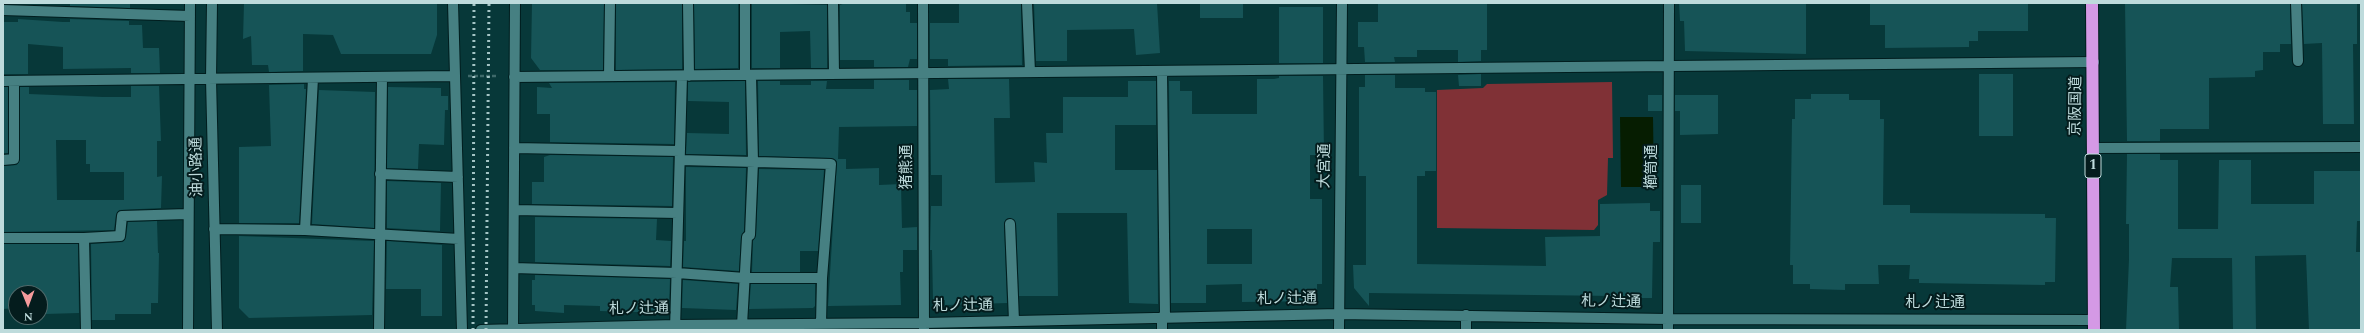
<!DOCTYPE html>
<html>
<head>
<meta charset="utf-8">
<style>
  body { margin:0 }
  #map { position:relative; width:2364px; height:333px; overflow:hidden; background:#073839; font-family:Spectral,serif }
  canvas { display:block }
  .frame { position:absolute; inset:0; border:4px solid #bedbdc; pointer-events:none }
  .north { position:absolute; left:8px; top:285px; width:40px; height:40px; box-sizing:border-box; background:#041c1d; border:1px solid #4e6869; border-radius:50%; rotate:179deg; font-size:11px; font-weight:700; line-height:16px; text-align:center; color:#bedbdc }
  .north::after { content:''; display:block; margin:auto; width:14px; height:18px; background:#f59b9c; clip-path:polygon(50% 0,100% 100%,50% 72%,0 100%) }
</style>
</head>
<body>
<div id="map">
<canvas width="2364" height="333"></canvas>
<div class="frame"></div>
<div class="north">N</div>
</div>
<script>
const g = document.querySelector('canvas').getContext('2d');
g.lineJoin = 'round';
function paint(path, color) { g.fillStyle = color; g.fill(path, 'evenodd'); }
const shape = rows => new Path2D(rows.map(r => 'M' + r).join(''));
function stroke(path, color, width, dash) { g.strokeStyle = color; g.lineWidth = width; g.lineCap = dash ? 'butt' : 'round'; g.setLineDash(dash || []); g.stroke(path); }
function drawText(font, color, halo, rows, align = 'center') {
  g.font = font + ' Spectral,"Noto Sans JP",serif'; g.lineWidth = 4; g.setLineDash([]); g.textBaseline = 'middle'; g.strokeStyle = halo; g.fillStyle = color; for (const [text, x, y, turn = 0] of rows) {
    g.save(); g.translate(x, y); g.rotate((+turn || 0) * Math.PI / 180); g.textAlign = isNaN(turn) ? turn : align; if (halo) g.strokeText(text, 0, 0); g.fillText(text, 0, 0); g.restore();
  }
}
paint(shape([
  [1612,82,1613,158,1608,158,1607,195,1598,200,1598,225,1594,230,1437,228,1437,90,1483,88,1487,84]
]), '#803136');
paint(shape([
  [1620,117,1653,117,1654,187,1621,187]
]), '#061d01');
paint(shape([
  [70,3,130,3,130,8,70,6],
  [244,3,437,3,437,35,431,54,341,54,333,35,303,34,303,71,269,72,268,65,252,65,251,36,243,39],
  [532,3,604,3,603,70,540,70,531,58],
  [616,3,682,3,682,69,616,70],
  [694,3,738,3,738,68,695,69],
  [752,3,827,5,827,68,811,68,810,31,780,32,780,68,752,68],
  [845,3,906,3,906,12,910,12,910,23,917,23,917,59,910,59,908,67,874,67,874,60,840,60,840,5],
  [959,3,1021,3,1022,65,948,66,948,59,930,59,930,23,959,23],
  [1034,3,1157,3,1160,53,1136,55,1134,29,1067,30,1067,61,1036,61],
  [1200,3,1243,3,1243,18,1200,18],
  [1378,3,1487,3,1487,50,1481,50,1481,61,1458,62,1458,50,1417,50,1417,57,1394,57,1395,62,1365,62,1364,47,1358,47,1358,22,1378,22],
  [1679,3,1806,3,1806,54,1685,51,1684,21,1680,21],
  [1870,3,2028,3,2028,31,1978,31,1978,41,1969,41,1969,47,1885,48,1885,25,1870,25],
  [2125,3,2290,3,2291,44,2280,44,2280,52,2263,52,2263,70,2255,71,2255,77,2209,78,2209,129,2160,129,2160,141,2127,141],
  [2302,3,2357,3,2357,44,2353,44,2354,124,2323,124,2322,43,2304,44],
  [1279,7,1323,7,1323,63,1279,63],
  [18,19,63,22,70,22,70,19,129,21,129,25,142,25,143,48,159,48,160,73,131,73,131,68,63,69,63,47,28,44,28,74,3,74,3,22,18,22],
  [1481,74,1481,86,1459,86,1458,75],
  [1979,74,2013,74,2013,136,1979,136],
  [1365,75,1395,75,1395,88,1425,88,1425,92,1436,92,1436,171,1425,171,1425,176,1417,176,1417,264,1546,266,1545,237,1600,236,1600,204,1650,203,1650,211,1660,211,1660,242,1653,242,1652,298,1616,298,1616,296,1369,293,1369,306,1354,288,1353,265,1366,265,1366,176,1359,176,1359,87,1365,87],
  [1279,76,1323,76,1324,155,1310,155,1310,199,1322,199,1322,284,1317,284,1317,301,1242,302,1242,284,1206,285,1206,303,1171,303,1169,81,1180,81,1180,91,1192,91,1192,114,1257,114,1257,79,1274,79,1279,78],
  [1207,229,1252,229,1252,264,1207,264],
  [948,79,1009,79,1010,118,994,118,995,183,1035,182,1034,162,1047,163,1046,133,1063,133,1063,97,1128,97,1128,81,1156,81,1156,125,1115,125,1115,170,1157,170,1158,304,1129,303,1127,213,1057,213,1058,296,1019,296,1016,224,1010,218,1006,219,1004,224,1007,303,945,305,945,300,933,300,932,250,930,250,931,206,942,206,942,175,931,175,930,90,949,89],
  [874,80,909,80,909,90,917,90,917,126,839,127,838,159,846,159,846,169,879,168,879,185,901,184,902,228,917,227,917,250,903,250,903,272,900,272,901,305,828,306,837,161,831,158,759,156,758,81,780,81,780,85,811,85,811,81,827,81,826,89,874,89],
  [745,81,746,155,686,154,687,133,729,134,729,102,688,101,688,82],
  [675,82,674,144,550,142,550,114,537,114,537,87,552,88,549,83],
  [304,84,304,89,306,89,299,223,239,223,239,147,271,146,269,85],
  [131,86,159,86,161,141,157,141,157,177,162,176,161,208,119,210,116,215,114,230,3,232,3,166,17,165,20,159,20,87,29,87,29,94,103,97,131,97],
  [56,140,86,140,86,164,90,164,90,172,124,172,124,200,57,200],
  [3,87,8,87,8,153,3,153],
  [388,87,441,88,441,96,448,96,448,110,445,110,444,145,419,144,418,169,387,168],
  [319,90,375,92,374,228,312,224],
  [1811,94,1849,94,1849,100,1880,100,1880,119,1884,119,1883,205,1910,205,1910,213,2045,214,2045,218,2056,218,2055,282,2045,282,2045,285,1919,283,1919,279,1909,279,1910,265,1878,265,1879,284,1845,284,1845,290,1810,289,1810,284,1793,284,1793,265,1790,265,1792,119,1795,119,1795,99,1811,99],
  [1648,95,1662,95,1662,111,1648,111],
  [1675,95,1718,95,1718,134,1680,135,1680,111,1675,111],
  [2127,154,2160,154,2160,160,2178,160,2178,229,2218,229,2219,160,2251,160,2251,204,2314,204,2314,171,2361,171,2361,221,2357,221,2356,252,2361,252,2361,330,2309,330,2306,255,2255,256,2256,330,2233,330,2232,258,2172,258,2170,287,2178,287,2179,330,2126,330,2129,259,2129,224,2126,224],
  [550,155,673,157,672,206,532,204,532,182,544,182,544,157],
  [686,167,746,168,744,231,741,237,739,271,683,267,684,241,686,241],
  [759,169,824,170,818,251,800,251,800,272,752,272,753,241,756,235],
  [387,181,441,183,440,231,387,228],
  [1681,185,1701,185,1701,223,1681,223],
  [535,217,657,219,656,240,671,241,670,266,535,262],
  [157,221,158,253,159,253,158,303,151,303,151,314,115,314,115,320,92,320,91,244,123,242,126,237,128,222],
  [239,236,374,241,372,315,249,318,239,308],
  [387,241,442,245,442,316,421,316,421,289,386,289],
  [3,244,78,244,79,313,45,314,45,308,40,308,40,293,16,293,16,308,3,309],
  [535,275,670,279,669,307,657,307,657,312,628,312,600,311,600,306,564,305,564,313,535,311,535,305,532,305,532,280,535,280],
  [683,280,738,284,736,310,682,308],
  [751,284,815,284,815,306,813,308,749,309]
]), '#165457');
const minor = shape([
  [212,3,211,79,217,330],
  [453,3,462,330],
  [688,3,689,76],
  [745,3,745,75],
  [833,3,834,74],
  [923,3,924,330],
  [1027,3,1030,72],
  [2296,3,2298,61],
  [3,10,190,16],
  [1162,71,1165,317],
  [609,76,610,3],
  [514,77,2094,62],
  [313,78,305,230,459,239],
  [3,81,455,76],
  [514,148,680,151],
  [2093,148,2361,147],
  [3,160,14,159,14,81],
  [680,160,831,164,822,278,821,324],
  [380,174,458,177],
  [514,210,678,213],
  [1010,224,1014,321],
  [214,229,305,230],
  [3,238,84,238,86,330],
  [84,238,120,236,122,216,187,214],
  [514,268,677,273,745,278,822,278],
  [1466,315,1466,330],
  [742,325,747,237,750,235,753,162,751,75],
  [188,330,190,3],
  [379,330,382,77],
  [481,330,675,325,924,323,1339,314,1668,319,2093,320],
  [513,330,515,3],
  [675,330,682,76],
  [1162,330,1162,317],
  [1339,330,1342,3],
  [1668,330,1669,3]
]);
const highway = shape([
  [2092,3,2094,330]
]);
stroke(minor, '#001d1e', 12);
stroke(highway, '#001d1e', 14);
stroke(shape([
  [468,76,498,76]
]), '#3e696a', 2.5, [4, 2]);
stroke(minor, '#468082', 10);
stroke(highway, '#d499e5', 12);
stroke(shape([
  [473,330,474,3],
  [486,330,489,3]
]), '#a4c4c5', 3, [2, 4]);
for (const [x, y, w] of [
  [2093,166,16]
]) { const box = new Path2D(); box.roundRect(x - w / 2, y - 12, w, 24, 3); g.fillStyle = '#041c1d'; g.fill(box); stroke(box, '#bedbdc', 1); }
drawText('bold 14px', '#bedbdc', null, [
  ["1",2093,166]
]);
drawText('15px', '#bedbdc', '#041c1d', [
  ["京阪国道",2077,106,-89],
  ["大宮通",1326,166,-89],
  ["油小路通",198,167,-91],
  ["猪熊通",908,167,-90],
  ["櫛笥通",1653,167,-90],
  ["札ノ辻通",1287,300,-1],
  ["札ノ辻通",1611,303,1],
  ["札ノ辻通",1935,304],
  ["札ノ辻通",963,307,-1],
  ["札ノ辻通",639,310,-1]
]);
</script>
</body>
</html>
